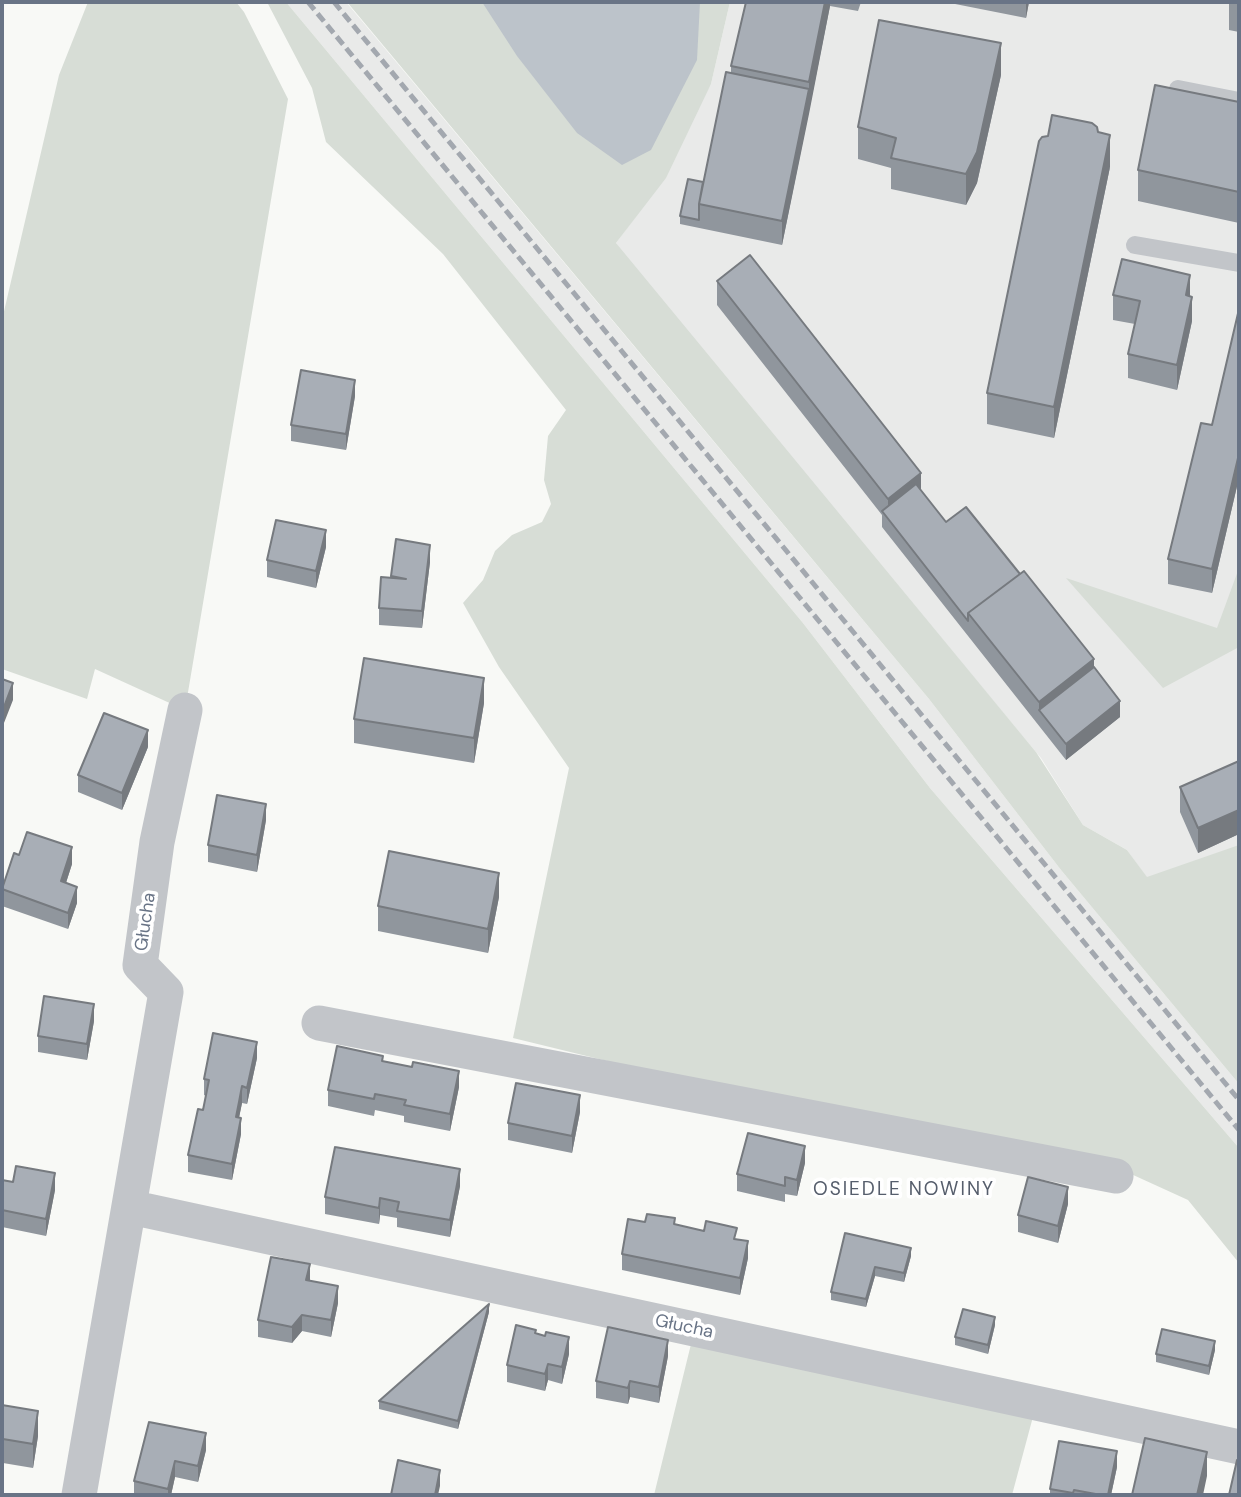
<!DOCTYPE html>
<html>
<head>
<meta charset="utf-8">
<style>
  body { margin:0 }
  #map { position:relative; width:1241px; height:1497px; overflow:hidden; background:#f8f9f6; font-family:"DM Sans",sans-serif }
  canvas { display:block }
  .frame { position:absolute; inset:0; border:4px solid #697486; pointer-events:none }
</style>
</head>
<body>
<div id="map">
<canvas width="1241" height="1497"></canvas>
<div class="frame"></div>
</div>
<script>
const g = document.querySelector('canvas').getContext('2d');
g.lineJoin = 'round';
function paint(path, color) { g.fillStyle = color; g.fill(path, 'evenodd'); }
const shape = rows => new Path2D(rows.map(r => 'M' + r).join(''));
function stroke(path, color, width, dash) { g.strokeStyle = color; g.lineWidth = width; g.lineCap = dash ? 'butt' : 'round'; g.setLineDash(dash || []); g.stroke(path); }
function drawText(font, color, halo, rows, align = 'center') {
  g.font = font + ' "DM Sans",sans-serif'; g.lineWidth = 7; g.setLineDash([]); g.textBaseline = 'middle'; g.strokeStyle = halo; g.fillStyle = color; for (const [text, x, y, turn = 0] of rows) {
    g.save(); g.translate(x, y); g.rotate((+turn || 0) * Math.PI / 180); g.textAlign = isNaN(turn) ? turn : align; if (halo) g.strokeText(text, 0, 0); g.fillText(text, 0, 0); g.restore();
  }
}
paint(shape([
  [286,2,346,2,929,699,1061,870,1239,1084,1239,1148,930,788,803,623],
  [730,2,1239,2,1239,1007,1127,850,1083,825,1041,758,627,262,616,243,636,216,711,84]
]), '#e9eae9');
paint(shape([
  [88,2,236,2,244,12,288,99,185,710,95,669,87,699,2,669,2,320,59,75],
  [267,2,286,2,803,623,930,788,1239,1148,1239,1263,1188,1200,1131,1174,779,1103,513,1038,569,768,499,667,463,603,483,580,495,551,512,535,542,522,551,504,544,480,548,436,566,410,443,254,326,142,312,88],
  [347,2,730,2,711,84,666,178,616,243,1036,752,1083,825,1127,850,1147,877,1239,845,1239,1084,1061,870,929,699],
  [1239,568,1239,647,1163,688,1066,578,1217,628],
  [692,1340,1034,1413,1012,1495,654,1495]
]), '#d7ddd6');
paint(shape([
  [482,2,700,2,697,60,651,150,622,165,577,133,517,56]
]), '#bcc3ca');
stroke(shape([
  [1178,89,1239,101],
  [1135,245,1239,263]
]), '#c2c5c9', 18);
stroke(shape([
  [319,1023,1116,1176],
  [130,1207,1239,1447],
  [79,1495,166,992,140,965,157,842,185,710]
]), '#c2c5c9', 35);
stroke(shape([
  [308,2,1239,1130],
  [334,2,1239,1100]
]), '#a3a8af', 5, [10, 5]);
paint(shape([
  [746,2,861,2,858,11,830,6,782,245,680,224,680,216,703,182,731,73,731,66],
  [945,2,1029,2,1026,18],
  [1229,2,1239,2,1239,32,1229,30],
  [1001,75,977,183,966,205,891,189,891,168,858,159,858,127],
  [1239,102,1239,223,1138,201,1138,170],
  [1110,167,1054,438,987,424,987,393],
  [717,281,921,491,946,522,1094,667,1120,717,1066,760,882,527,882,515,717,305],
  [1113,295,1190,297,1192,321,1177,390,1128,378,1128,354,1135,324,1113,320],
  [1239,309,1239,482,1238,482,1212,593,1168,584,1168,559,1212,425],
  [355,396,346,450,291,441,291,425],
  [396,539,430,562,422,628,379,625,379,608,391,578],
  [326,547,316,588,267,577,267,560],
  [484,703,474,763,354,743,354,719],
  [148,747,122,810,78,792,78,775],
  [1239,761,1239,834,1198,853,1180,812,1180,787],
  [266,820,257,872,208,862,208,845],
  [19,855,72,864,66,883,77,903,68,929,2,906,2,888],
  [499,897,488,953,378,931,378,906],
  [94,1021,87,1060,38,1052,38,1036],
  [257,1058,247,1104,242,1103,239,1117,241,1134,232,1180,188,1172,188,1155,203,1110,206,1096,204,1095,204,1079],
  [383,1061,459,1087,450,1131,404,1122,404,1116,375,1110,374,1116,328,1106,328,1090],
  [580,1112,572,1153,508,1140,508,1123],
  [805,1163,797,1196,785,1194,785,1202,737,1191,737,1174],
  [2,1180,55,1190,46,1236,2,1227],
  [460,1186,450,1237,397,1227,397,1218,380,1215,379,1224,325,1214,325,1197],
  [1068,1204,1058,1243,1018,1232,1018,1215],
  [645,1222,675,1225,737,1239,748,1258,740,1295,622,1270,622,1254],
  [845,1233,911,1256,904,1282,875,1276,866,1307,831,1300,831,1292],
  [310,1280,338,1303,331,1337,302,1331,292,1343,258,1337,258,1320],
  [489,1312,458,1429,379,1409,379,1401],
  [995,1325,988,1354,955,1345,955,1337],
  [536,1333,569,1354,562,1384,548,1380,545,1391,507,1382,507,1365],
  [1215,1350,1209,1375,1156,1362,1156,1354],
  [668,1356,659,1403,630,1397,628,1404,596,1398,596,1381],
  [2,1405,38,1436,33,1468,3,1463],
  [149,1422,206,1450,198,1482,175,1477,171,1495,134,1495,134,1481],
  [1117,1467,1111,1495,1050,1495,1050,1489]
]), '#90969d');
paint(shape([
  [825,2,830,2,830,6,809,114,809,82],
  [1026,2,1029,2,1026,18],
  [1001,43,1001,75,977,183,966,205,966,174],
  [809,89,809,114,782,245,782,221],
  [1110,135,1110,167,1054,438,1054,407],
  [1190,275,1190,299,1186,295],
  [1192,297,1192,321,1177,390,1177,365],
  [355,380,355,396,346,450,346,434],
  [1238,458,1238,482,1212,593,1212,569],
  [921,473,921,497,888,519,888,499],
  [326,530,326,547,316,588,316,571],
  [430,545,430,562,422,628,422,611],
  [1094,659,1094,684,1039,710,1039,702],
  [484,678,484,703,474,763,474,738],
  [13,683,13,700,2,728,2,712],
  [1120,701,1120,717,1066,760,1066,744],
  [148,730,148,747,122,810,122,793],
  [266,804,266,820,257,872,257,855],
  [1239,810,1239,834,1198,853,1198,828],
  [72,847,72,864,61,898,61,881],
  [499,873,499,897,488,953,488,929],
  [77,887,77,903,68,929,68,913],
  [94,1004,94,1021,87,1060,87,1044],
  [257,1042,257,1058,247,1104,247,1088],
  [459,1071,459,1087,450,1131,450,1114],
  [242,1086,242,1103,236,1133,236,1117],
  [580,1095,580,1112,572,1153,572,1136],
  [241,1118,241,1134,232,1180,232,1164],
  [805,1146,805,1163,797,1196,797,1180],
  [460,1169,460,1186,450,1237,450,1220],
  [55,1173,55,1190,46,1236,46,1219],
  [1068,1187,1068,1204,1058,1243,1058,1226],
  [380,1198,380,1215,379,1224,379,1208],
  [748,1241,748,1258,740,1295,740,1278],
  [911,1248,911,1256,904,1282,904,1273],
  [310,1264,310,1281,306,1280],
  [875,1267,875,1276,866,1307,866,1299],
  [338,1286,338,1303,331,1337,331,1320],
  [489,1304,489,1312,458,1429,458,1421],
  [302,1315,302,1331,292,1343,292,1327],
  [995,1317,995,1325,988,1354,988,1345],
  [569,1337,569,1354,562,1384,562,1367],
  [668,1340,668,1356,659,1403,659,1387],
  [1215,1341,1215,1350,1209,1375,1209,1366],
  [548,1364,548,1380,545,1391,545,1374],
  [630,1381,630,1397,628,1404,628,1388],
  [38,1411,38,1436,33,1468,33,1444],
  [206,1433,206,1450,198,1482,198,1466],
  [3,1439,3,1463,2,1469,2,1445],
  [1117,1451,1117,1467,1111,1495,1108,1495],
  [1207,1452,1207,1476,1203,1495,1197,1495],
  [175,1461,175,1477,171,1495,168,1495,168,1489],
  [440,1470,440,1486,438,1495,435,1495]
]), '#767a7f');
const building = shape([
  [746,2,825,2,809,82,731,66,746,2],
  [879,20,1001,43,977,152,966,174,891,158,896,138,858,127,879,20],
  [726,72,809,89,782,221,699,204,726,72],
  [1155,85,1239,102,1239,192,1138,170,1155,85],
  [1052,115,1092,123,1097,127,1098,132,1110,135,1054,407,987,393,1039,141,1042,137,1048,136,1052,115],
  [688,179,703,182,699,204,699,220,680,216,688,179],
  [750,255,921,473,888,499,717,281,750,255],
  [1122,259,1190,275,1186,295,1192,297,1177,365,1128,354,1140,301,1113,295,1122,259],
  [1239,309,1239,458,1238,458,1212,569,1168,559,1201,423,1212,425,1239,309],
  [301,370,355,380,346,434,291,425,301,370],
  [916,484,946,522,966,507,1020,574,968,613,968,621,882,511,916,484],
  [276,520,326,530,316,571,267,560,276,520],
  [396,539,430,545,422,611,379,608,381,577,406,579,391,576,396,539],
  [1024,571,1094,659,1039,702,968,613,1024,571],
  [364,658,484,678,474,738,354,719,364,658],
  [1094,667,1120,701,1066,744,1039,710,1094,667],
  [2,679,13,683,2,712,2,679],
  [104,713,148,730,122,793,78,775,104,713],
  [1239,761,1239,810,1198,828,1180,787,1239,761],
  [217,795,266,804,257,855,208,845,217,795],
  [27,832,72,847,61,881,77,887,68,913,2,889,14,853,19,855,27,832],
  [389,851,499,873,488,929,378,906,389,851],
  [44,996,94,1004,87,1044,38,1036,44,996],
  [213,1033,257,1042,247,1088,242,1086,239,1102,236,1117,241,1118,232,1164,188,1155,198,1109,203,1110,209,1080,204,1079,213,1033],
  [337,1046,383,1056,382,1061,412,1067,413,1062,459,1071,450,1114,404,1105,406,1100,375,1094,374,1099,328,1090,337,1046],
  [516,1083,580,1095,572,1136,508,1123,516,1083],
  [748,1133,805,1146,797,1180,785,1177,785,1186,737,1174,748,1133],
  [335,1147,460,1169,450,1220,397,1211,399,1202,380,1198,379,1208,325,1197,335,1147],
  [16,1166,55,1173,46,1219,2,1210,2,1180,13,1182,16,1166],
  [1028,1177,1068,1187,1058,1226,1018,1215,1028,1177],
  [647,1214,675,1218,674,1224,704,1231,706,1221,737,1228,734,1239,748,1241,740,1278,622,1254,628,1219,645,1222,647,1214],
  [845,1233,911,1248,904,1273,875,1267,866,1299,831,1292,845,1233],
  [271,1257,310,1264,306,1280,338,1286,331,1320,302,1315,292,1327,258,1320,271,1257],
  [489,1304,458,1421,379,1401,489,1304],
  [963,1309,995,1317,988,1345,955,1337,963,1309],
  [516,1325,536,1330,535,1333,545,1336,546,1332,569,1337,562,1367,548,1364,545,1374,507,1365,516,1325],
  [608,1327,668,1340,659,1387,630,1381,628,1388,596,1381,608,1327],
  [1162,1329,1215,1341,1209,1366,1156,1354,1162,1329],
  [2,1405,38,1411,33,1444,3,1439,2,1445,2,1405],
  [149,1422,206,1433,198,1466,175,1461,168,1489,134,1481,149,1422],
  [1145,1438,1207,1452,1197,1495,1132,1495,1145,1438],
  [1059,1441,1117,1451,1108,1495,1101,1495,1074,1490,1073,1493,1050,1489,1059,1441],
  [398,1460,440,1470,435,1495,391,1495,398,1460],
  [1237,1460,1239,1460,1239,1495,1229,1495,1237,1460]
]);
paint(building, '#a8aeb6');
stroke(building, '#767a7f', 2);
drawText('18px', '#697486', '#fff', [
  ["Głucha",146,922,-82],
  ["Głucha",684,1327,12]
]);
g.letterSpacing = '2px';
drawText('19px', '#565e6c', '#fff', [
  ["OSIEDLE NOWINY",904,1190]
]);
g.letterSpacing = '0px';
</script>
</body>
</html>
